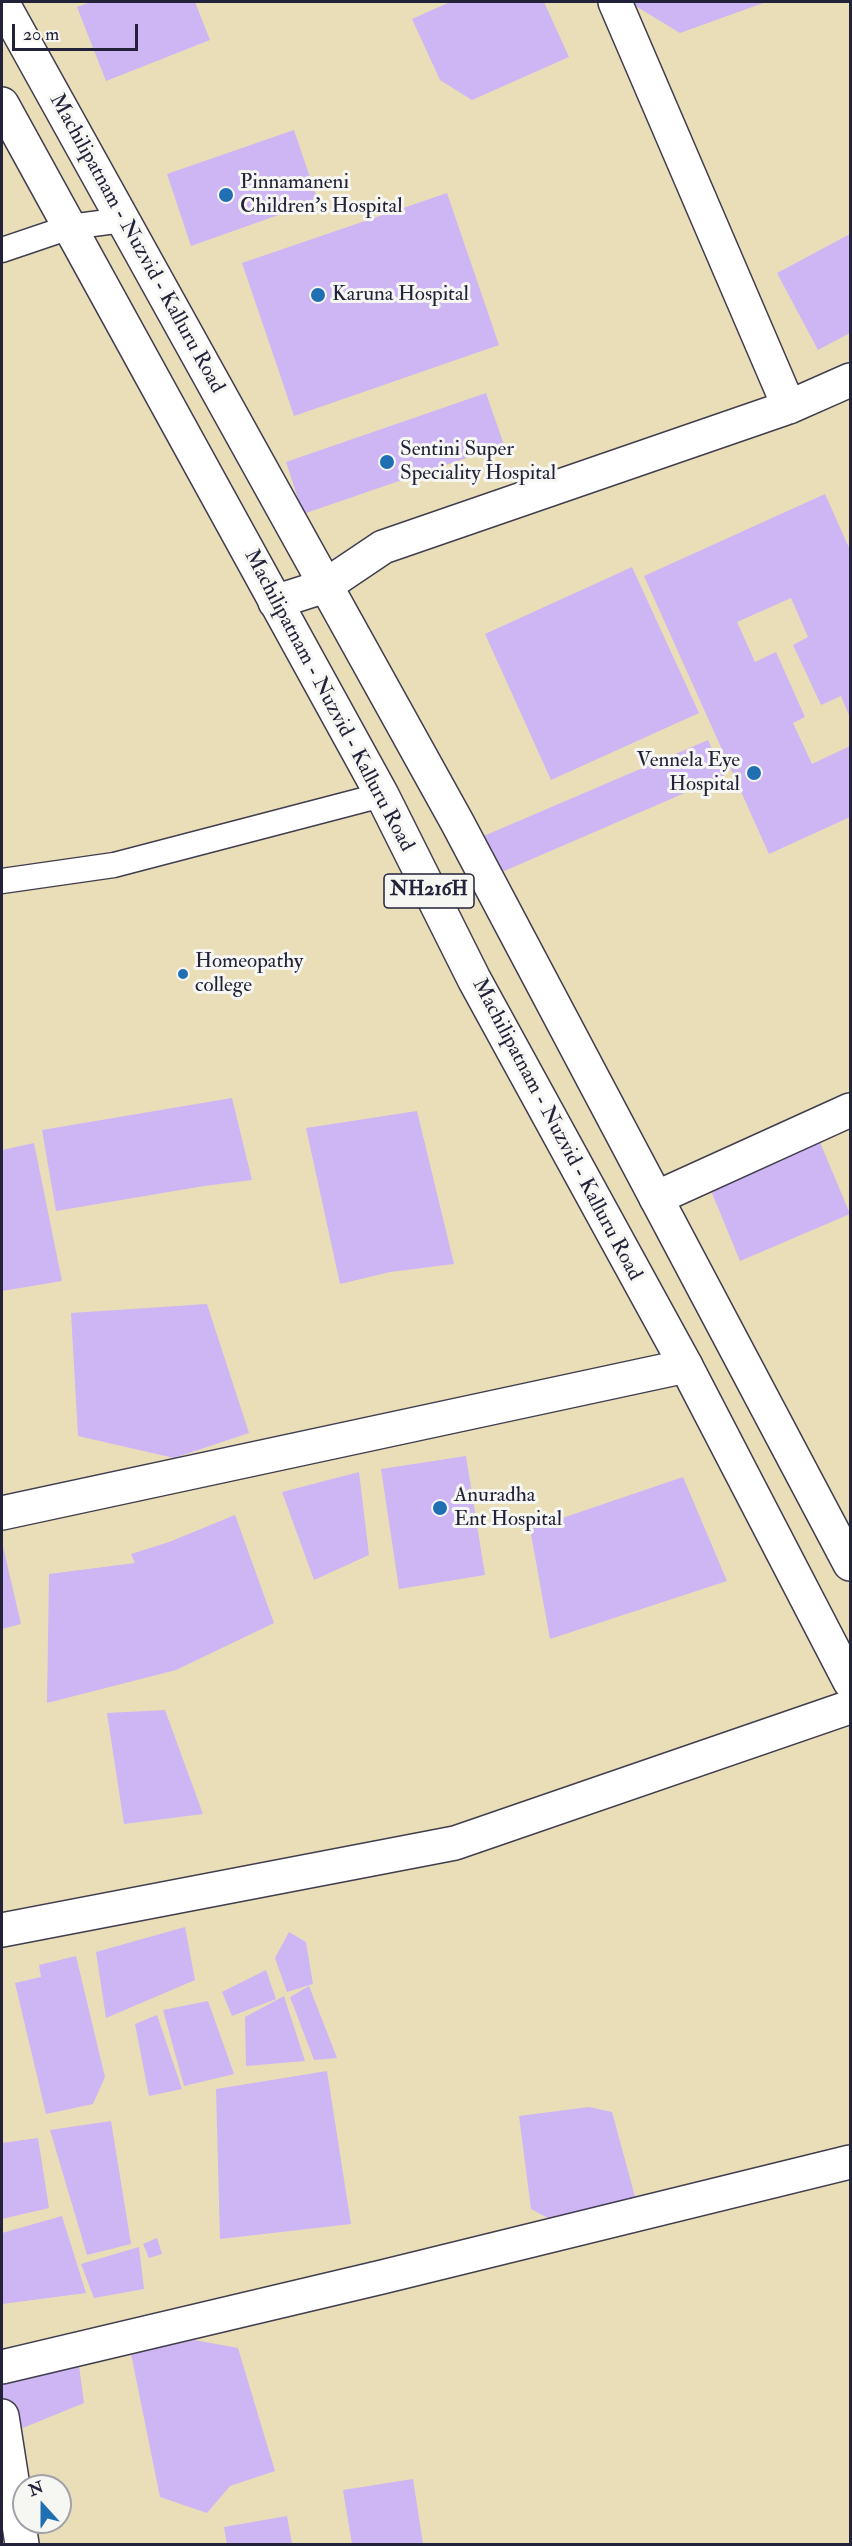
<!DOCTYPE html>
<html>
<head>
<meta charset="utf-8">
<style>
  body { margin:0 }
  #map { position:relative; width:852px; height:2546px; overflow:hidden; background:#eadeb9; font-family:"IM FELL Double Pica",serif }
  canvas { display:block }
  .frame { position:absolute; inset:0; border:3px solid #22223b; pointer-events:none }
  .north { position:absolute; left:12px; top:2474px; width:60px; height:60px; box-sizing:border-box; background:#f6f6f2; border:2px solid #a1a1a9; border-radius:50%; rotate:339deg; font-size:16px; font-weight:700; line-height:24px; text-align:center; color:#22223b }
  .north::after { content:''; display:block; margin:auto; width:21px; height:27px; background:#1f6fb2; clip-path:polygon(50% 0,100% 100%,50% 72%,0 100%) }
  .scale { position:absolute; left:12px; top:24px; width:126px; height:27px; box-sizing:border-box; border:3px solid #22223b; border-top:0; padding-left:8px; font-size:18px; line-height:21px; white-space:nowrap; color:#22223b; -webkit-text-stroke:4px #f6f6f2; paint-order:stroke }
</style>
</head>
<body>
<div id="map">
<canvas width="852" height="2546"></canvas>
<div class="frame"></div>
<div class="north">N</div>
<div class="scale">20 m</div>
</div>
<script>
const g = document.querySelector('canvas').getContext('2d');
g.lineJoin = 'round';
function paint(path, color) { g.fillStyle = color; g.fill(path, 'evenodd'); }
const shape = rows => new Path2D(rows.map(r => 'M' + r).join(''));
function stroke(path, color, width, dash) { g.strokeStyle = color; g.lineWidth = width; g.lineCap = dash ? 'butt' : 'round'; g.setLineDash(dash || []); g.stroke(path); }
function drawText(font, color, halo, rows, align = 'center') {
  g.font = font + ' "IM FELL Double Pica",serif'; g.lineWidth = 6; g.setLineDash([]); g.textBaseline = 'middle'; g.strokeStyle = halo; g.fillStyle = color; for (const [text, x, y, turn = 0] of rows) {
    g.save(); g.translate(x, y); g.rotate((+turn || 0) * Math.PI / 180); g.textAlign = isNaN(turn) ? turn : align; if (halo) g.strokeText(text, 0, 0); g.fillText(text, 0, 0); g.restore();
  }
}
paint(shape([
  [91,2,195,2,210,40,106,81,77,7],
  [450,2,544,2,569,57,472,100,440,80,412,19],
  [629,2,766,2,680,33],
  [294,130,318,201,191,246,167,174],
  [447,193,499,345,294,416,242,263],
  [850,234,850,333,818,350,777,273],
  [486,393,504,445,303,514,286,462],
  [825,494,850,550,850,718,841,696,821,705,793,645,808,637,791,598,737,622,755,662,776,652,805,717,793,723,812,764,850,746,850,817,769,854,644,576],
  [632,567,699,713,551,780,485,634],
  [708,740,724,776,495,875,479,838],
  [232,1098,252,1180,204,1186,56,1211,42,1130],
  [417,1111,454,1264,390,1272,340,1284,306,1128],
  [817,1135,850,1214,740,1261,707,1181],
  [34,1143,62,1281,2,1291,2,1150],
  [207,1304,249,1433,174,1458,78,1436,71,1313],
  [466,1456,485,1575,399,1589,381,1469],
  [359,1472,369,1555,314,1580,282,1492],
  [683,1477,727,1581,550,1639,530,1529],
  [235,1515,274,1623,176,1670,47,1703,49,1574,135,1563,131,1554,169,1542],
  [2,1542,21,1624,2,1629],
  [165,1710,203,1814,124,1824,107,1713],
  [185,1927,195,1980,106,2018,96,1952],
  [289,1932,306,1942,313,1984,287,1992,275,1958],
  [76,1956,105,2077,93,2104,46,2114,15,1983,41,1977,39,1965],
  [266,1970,276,1999,232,2016,222,1992],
  [309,1986,337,2058,314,2060,290,1997],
  [284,1996,305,2061,246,2066,245,2017],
  [208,2001,234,2074,184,2086,163,2010],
  [157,2015,182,2089,149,2096,135,2024],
  [327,2071,351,2224,220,2239,216,2089],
  [589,2107,612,2112,637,2204,561,2225,531,2209,519,2116],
  [111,2121,131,2244,87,2255,50,2130],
  [38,2138,49,2208,2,2219,2,2143],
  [62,2216,86,2293,2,2304,2,2233],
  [157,2238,162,2254,149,2258,143,2244],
  [139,2247,144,2289,94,2298,81,2264],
  [194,2340,238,2348,275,2471,230,2486,207,2513,160,2497,131,2354],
  [78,2358,84,2403,8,2434,2,2391,2,2369],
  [413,2479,423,2544,352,2544,343,2490],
  [287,2516,292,2544,227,2544,224,2527]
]), '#ceb5f4');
const lane = shape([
  [2,250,70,227,123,220],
  [2,881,114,865,382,795]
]);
const street = shape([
  [615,2,789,407],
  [275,602,325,586,383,547,789,407,850,380],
  [656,1198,850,1110],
  [2,1513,686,1366],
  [2,1930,455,1843,850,1707],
  [2,2367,382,2277,850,2162],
  [2,2416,22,2544]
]);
const highway = shape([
  [2,2,457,822,850,1564],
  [2,104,382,795,474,979,686,1366,850,1682]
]);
stroke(lane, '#403e4e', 27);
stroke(street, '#403e4e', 36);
stroke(highway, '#403e4e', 36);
stroke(lane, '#fff', 24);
stroke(street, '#fff', 33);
stroke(highway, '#fff', 33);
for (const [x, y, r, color] of [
  [226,195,8,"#1f6fb2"],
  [318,295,8,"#1f6fb2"],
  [387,462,8,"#1f6fb2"],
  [754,773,8,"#1f6fb2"],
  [183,974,6,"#1f6fb2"],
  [440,1508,8,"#1f6fb2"]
]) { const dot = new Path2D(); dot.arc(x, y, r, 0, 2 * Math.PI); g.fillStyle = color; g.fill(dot); stroke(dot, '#f6f6f2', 2); }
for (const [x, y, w] of [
  [429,891,90]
]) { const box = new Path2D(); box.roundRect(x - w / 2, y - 17, w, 34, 4.5); g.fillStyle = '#f6f6f2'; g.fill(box); stroke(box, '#22223b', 1.5); }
drawText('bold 20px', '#22223b', null, [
  ["NH216H",429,891]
]);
drawText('21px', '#22223b', '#f6f6f2', [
  ["Pinnamaneni",240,183],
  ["Children's Hospital",240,207],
  ["Karuna Hospital",332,295],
  ["Sentini Super",400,450],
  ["Speciality Hospital",400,474],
  ["Vennela Eye",740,761,"right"],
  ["Hospital",740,785,"right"],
  ["Homeopathy",195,962],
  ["college",195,986],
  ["Anuradha",454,1496],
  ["Ent Hospital",454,1520]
], 'left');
drawText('21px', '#22223b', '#f6f6f2', [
  ["Machilipatnam - Nuzvid - Kalluru Road",136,244,61],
  ["Machilipatnam - Nuzvid - Kalluru Road",328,701,62],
  ["Machilipatnam - Nuzvid - Kalluru Road",556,1130,62]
]);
</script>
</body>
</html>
